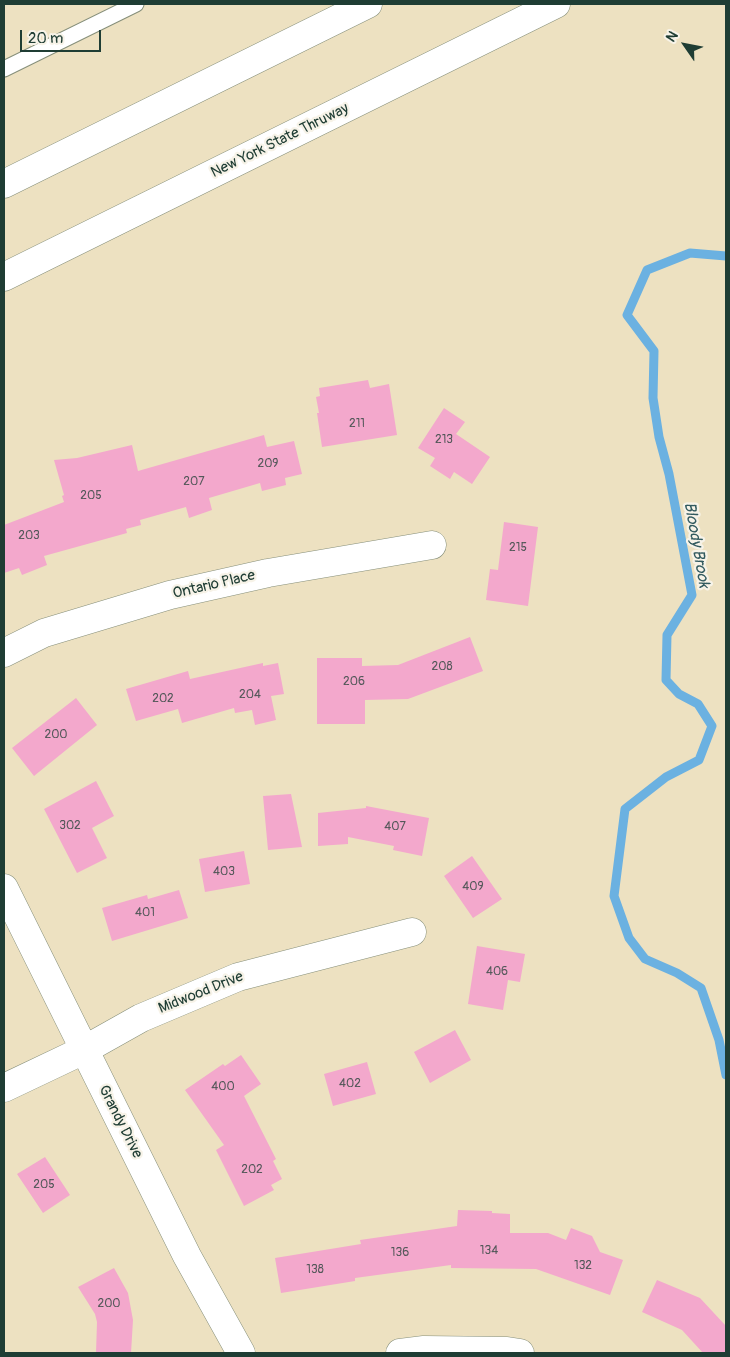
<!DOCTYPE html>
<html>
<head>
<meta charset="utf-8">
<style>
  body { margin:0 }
  #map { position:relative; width:730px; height:1357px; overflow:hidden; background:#ede1c1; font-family:Pangolin,sans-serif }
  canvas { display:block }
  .frame { position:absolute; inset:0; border:5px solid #1f3d34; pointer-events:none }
  .north { position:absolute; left:660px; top:20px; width:50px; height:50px; -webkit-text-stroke:4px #f7f3e8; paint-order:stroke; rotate:303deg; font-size:14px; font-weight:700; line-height:20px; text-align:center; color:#1f3d34 }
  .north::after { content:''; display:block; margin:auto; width:18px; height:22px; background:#1f3d34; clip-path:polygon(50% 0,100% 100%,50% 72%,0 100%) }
  .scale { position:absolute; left:20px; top:30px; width:81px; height:22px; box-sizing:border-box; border:2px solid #1f3d34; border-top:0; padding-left:6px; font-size:15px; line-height:18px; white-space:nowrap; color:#1f3d34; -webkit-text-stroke:4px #f7f3e8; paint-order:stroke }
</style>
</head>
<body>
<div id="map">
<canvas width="730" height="1357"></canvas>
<div class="frame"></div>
<div class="north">N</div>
<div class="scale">20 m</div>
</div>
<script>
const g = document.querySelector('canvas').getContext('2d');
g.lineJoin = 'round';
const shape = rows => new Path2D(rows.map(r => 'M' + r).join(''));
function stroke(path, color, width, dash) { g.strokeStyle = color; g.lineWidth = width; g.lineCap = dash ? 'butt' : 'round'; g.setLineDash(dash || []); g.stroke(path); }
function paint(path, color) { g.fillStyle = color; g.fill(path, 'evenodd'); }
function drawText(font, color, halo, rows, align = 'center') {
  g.font = font + ' Pangolin,sans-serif'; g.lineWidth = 4.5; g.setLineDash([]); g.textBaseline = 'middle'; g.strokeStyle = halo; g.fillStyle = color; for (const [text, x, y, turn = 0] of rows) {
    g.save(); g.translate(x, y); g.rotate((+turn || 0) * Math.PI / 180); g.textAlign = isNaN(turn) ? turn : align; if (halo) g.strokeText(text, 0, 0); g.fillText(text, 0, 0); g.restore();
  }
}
stroke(shape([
  [726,256,690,253,647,270,627,315,654,351,653,398,659,437,669,474,692,595,667,635,666,680,679,694,698,704,712,726,699,760,666,777,625,809,614,896,629,938,645,959,677,973,701,988,719,1040,726,1075]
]), '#6bb1e1', 9);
paint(shape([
  [368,380,370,388,389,384,397,435,322,447,317,413,319,413,316,397,320,396,319,388],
  [444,408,465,422,456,434,490,457,472,484,454,472,450,479,430,466,435,458,418,448],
  [264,435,267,447,294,441,302,474,285,478,286,485,262,491,260,483,209,498,212,510,189,518,186,507,140,520,141,525,126,529,127,533,44,556,47,565,22,575,19,568,4,573,4,525,64,502,62,496,64,495,54,460,77,458,132,445,138,471],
  [504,522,538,527,528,606,486,600,490,569,498,570],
  [470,637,483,671,408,699,365,700,365,724,317,724,317,658,362,658,362,666,398,665],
  [263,663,263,666,278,663,284,694,271,696,276,720,255,725,252,710,235,713,234,708,182,723,178,709,136,721,126,689,188,671,190,679],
  [76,698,97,725,34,776,12,748],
  [96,781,114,816,92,828,107,858,77,873,44,809],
  [291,794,302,847,268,850,263,796],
  [366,806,429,818,422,856,393,850,394,846,348,837,348,844,318,846,318,813,366,808],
  [244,851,250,884,205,892,199,859],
  [472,856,502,899,473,918,444,876],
  [179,890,188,918,112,941,102,908,147,895,148,899],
  [477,946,525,954,520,982,508,980,503,1010,468,1004],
  [455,1030,471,1060,430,1083,414,1052],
  [241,1055,261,1084,244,1096,276,1159,273,1161,282,1179,271,1185,274,1190,244,1206,216,1150,224,1145,185,1090,223,1064,225,1066],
  [367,1062,376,1094,333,1106,324,1074],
  [45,1157,70,1195,43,1213,17,1174],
  [458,1210,492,1211,492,1213,510,1214,510,1233,548,1233,566,1240,571,1228,592,1236,600,1252,623,1260,610,1295,536,1269,451,1268,451,1265,355,1278,355,1281,281,1293,275,1258,361,1244,360,1240,457,1226],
  [114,1268,128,1293,133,1320,131,1353,96,1353,97,1322,95,1314,78,1287],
  [657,1280,700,1298,726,1326,726,1353,703,1353,682,1330,642,1312]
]), '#f3a8cc');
const lane = shape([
  [4,69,136,4]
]);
const street = shape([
  [4,653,44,633,170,595,268,573,432,545],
  [4,888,187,1256,241,1353],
  [4,1088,84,1050,141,1018,238,977,412,932],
  [400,1353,424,1350,507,1351,520,1353]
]);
const highway = shape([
  [4,184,368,4],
  [4,277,556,4]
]);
stroke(lane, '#868f7a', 17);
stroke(street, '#868f7a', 29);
stroke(highway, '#868f7a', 29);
stroke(lane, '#fff', 15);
stroke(street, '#fff', 28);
stroke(highway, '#fff', 28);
drawText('12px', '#54585a', null, [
  ["211",357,424],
  ["213",444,440],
  ["209",268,464],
  ["207",194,482],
  ["205",91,496],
  ["203",29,536],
  ["215",518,548],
  ["208",442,667],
  ["206",354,682],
  ["204",250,695],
  ["202",163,699],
  ["200",56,735],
  ["302",70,826],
  ["407",395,827],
  ["403",224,872],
  ["409",473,887],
  ["401",145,913],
  ["406",497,972],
  ["402",350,1084],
  ["400",223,1087],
  ["202",252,1170],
  ["205",44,1185],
  ["134",489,1251],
  ["136",400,1253],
  ["132",583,1266],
  ["138",315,1270],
  ["200",109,1304]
]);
drawText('15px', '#1f3d34', '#f7f3e8', [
  ["New York State Thruway",280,141,-26],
  ["Ontario Place",214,585,-13],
  ["Midwood Drive",201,993,-22],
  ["Grandy Drive",120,1122,63]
]);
drawText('italic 16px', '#325a5f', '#f7f3e8', [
  ["Bloody Brook",696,545,80]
]);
</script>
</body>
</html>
